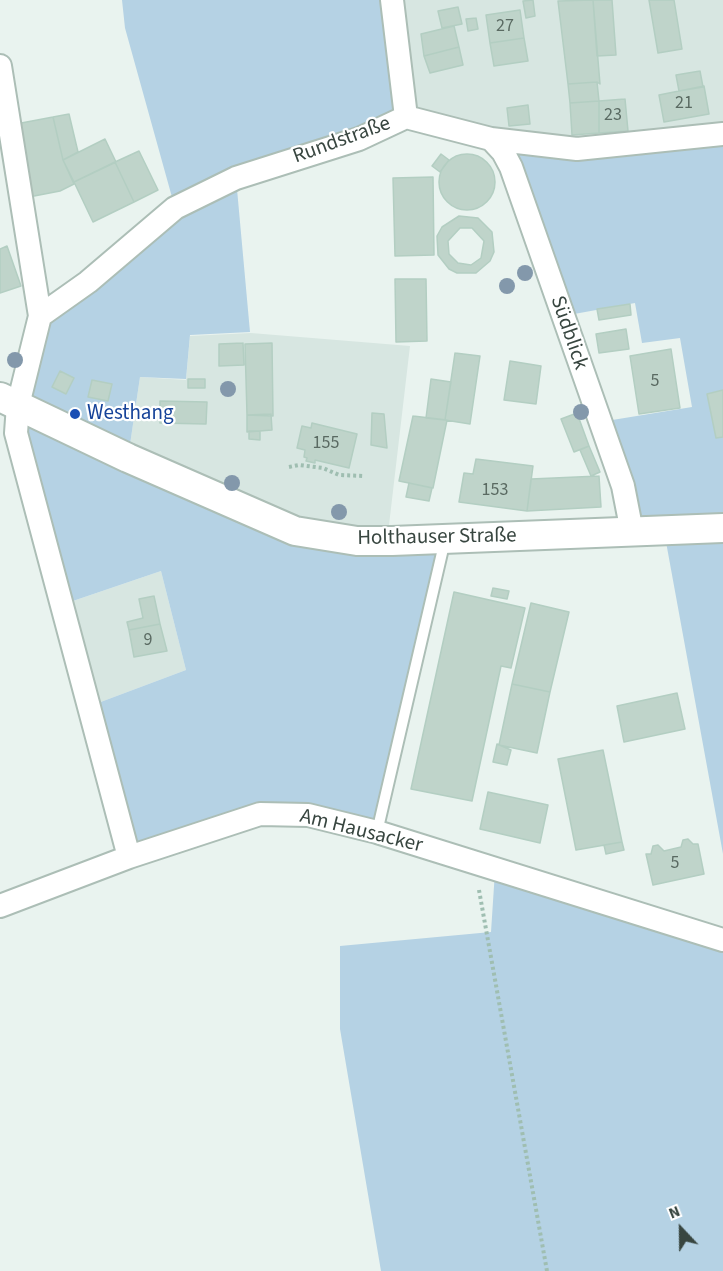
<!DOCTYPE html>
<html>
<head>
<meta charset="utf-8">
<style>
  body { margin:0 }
  #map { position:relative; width:723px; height:1271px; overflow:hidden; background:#e9f3ef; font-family:"Source Sans 3",sans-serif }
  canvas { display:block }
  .north { position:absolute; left:651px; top:1199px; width:60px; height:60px; -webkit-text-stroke:4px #fff; paint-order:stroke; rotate:338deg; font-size:16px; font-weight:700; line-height:24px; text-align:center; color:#384640 }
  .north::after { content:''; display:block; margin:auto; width:21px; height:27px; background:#384640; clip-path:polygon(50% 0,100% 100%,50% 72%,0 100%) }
</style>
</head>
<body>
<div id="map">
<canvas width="723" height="1271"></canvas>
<div class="north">N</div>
</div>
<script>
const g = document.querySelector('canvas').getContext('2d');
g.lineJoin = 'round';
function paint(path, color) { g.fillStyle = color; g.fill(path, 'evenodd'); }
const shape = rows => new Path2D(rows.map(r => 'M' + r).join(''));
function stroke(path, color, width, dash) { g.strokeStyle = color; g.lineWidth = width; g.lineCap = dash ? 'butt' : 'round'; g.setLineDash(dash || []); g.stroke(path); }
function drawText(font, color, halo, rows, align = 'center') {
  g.font = font + ' "Source Sans 3",sans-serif'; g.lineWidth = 4.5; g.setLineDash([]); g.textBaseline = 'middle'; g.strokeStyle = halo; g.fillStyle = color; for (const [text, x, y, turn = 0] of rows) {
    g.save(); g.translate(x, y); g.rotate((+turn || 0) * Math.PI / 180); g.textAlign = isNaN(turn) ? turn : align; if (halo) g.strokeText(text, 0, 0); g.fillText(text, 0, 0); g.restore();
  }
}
paint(shape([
  [391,0,723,0,723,134,612,147,406,117],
  [251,333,410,346,387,542,357,541,128,458,140,377,186,380,190,336],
  [161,571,186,670,90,706,67,603]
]), '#d7e6e1');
paint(shape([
  [122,0,392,0,406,117,236,178,250,332,190,335,186,379,140,377,128,458,295,531,445,539,377,832,260,814,129,857,90,706,186,670,161,571,67,603,17,415,40,316,175,208,125,28],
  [723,134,723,854,664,531,632,532,600,422,692,407,680,338,642,343,635,303,563,316,511,167,519,143],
  [495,871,723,940,723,1271,381,1271,340,1029,340,946,491,932]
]), '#b5d2e4');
const building = shape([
  [533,0,535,16,526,18,523,1,533,0],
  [593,0,600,84,597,82,568,84,558,1,593,0],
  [593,0,612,0,616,55,597,56,593,0],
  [649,0,674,0,682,49,658,53,649,0],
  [458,7,462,24,442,28,438,11,458,7],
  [520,10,524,38,490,43,486,15,520,10],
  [476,18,478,29,468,31,466,19,476,18],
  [454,26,459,47,424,56,421,34,454,26],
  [524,38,528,61,494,66,490,43,524,38],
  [459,47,463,65,430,73,424,56,459,47],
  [700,71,703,87,679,91,676,75,700,71],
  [597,82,599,101,570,103,568,84,597,82],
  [704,86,709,114,664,122,659,95,704,86],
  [625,99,628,131,599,133,599,101,625,99],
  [599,101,599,133,572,135,570,103,599,101],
  [528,105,530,124,509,126,507,108,528,105],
  [69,114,78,152,63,160,53,117,69,114],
  [53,117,63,160,74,184,60,191,29,197,16,124,53,117],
  [105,139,116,162,74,182,63,160,105,139],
  [139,151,158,190,134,202,115,162,139,151],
  [441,154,449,160,440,172,432,166,441,154],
  '439 182a28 28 0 1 1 56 0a28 28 0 1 1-56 0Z',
  [115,162,134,202,93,222,74,182,115,162],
  [433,177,434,255,395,256,393,178,433,177],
  [459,216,478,218,492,232,494,252,490,261,476,273,457,273,449,269,438,255,437,236,442,227,459,216],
  [460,228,472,228,484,241,481,258,471,265,458,263,449,254,448,241,460,228],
  [7,246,21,286,0,293,0,249,7,246],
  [395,279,426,279,427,341,396,342,395,279],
  [630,304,631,315,599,320,597,309,630,304],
  [626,329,629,349,599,353,596,334,626,329],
  [243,343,244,365,219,366,219,344,243,343],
  [272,343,273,416,247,415,245,344,272,343],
  [671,349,680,408,639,414,630,356,671,349],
  [455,353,480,356,470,424,445,420,455,353],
  [510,361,541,366,536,404,504,400,510,361],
  [60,371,74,378,66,394,52,387,60,371],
  [188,379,205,379,205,388,188,388,188,379],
  [431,379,451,382,445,420,426,418,431,379],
  [92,380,112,384,108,401,88,397,92,380],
  [723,390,723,437,716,438,707,394,723,390],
  [160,401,207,402,206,424,160,423,160,401],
  [372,413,384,414,387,448,371,445,372,413],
  [577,413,589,446,574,452,561,419,577,413],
  [271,414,272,430,247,432,247,415,271,414],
  [413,416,447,420,433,488,399,481,413,416],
  [312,423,357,434,349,468,315,460,315,463,306,461,307,458,304,457,305,450,297,448,302,426,311,428,312,423],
  [249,431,260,431,260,440,249,439,249,431],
  [589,446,600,472,591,476,580,450,589,446],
  [476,459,533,466,527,511,459,502,464,473,473,474,476,459],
  [599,476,601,507,527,511,531,479,599,476],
  [409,483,432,488,429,501,406,497,409,483],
  [493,588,509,591,507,599,491,596,493,588],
  [454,592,525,608,511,668,501,666,472,801,411,789,454,592],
  [154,596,160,624,129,630,127,622,143,618,139,599,154,596],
  [531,603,569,612,550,692,512,684,531,603],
  [160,624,167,651,134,657,129,630,160,624],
  [512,684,550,692,537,753,499,745,512,684],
  [677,693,685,729,624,742,617,706,677,693],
  [497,744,511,750,507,765,493,762,497,744],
  [603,750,622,842,576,850,558,759,603,750],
  [488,792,548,805,540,843,480,829,488,792],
  [688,839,693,844,698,844,704,874,653,885,646,854,651,854,653,846,658,845,664,851,681,847,683,840,688,839],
  [622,842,624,850,606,854,604,845,622,842]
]);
paint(building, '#bfd4ca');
stroke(building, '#b3cec2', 1.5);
const service = shape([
  [377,832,445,540]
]);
const minor = shape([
  [392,0,406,117],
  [0,66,40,316,18,405,16,433,129,857],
  [491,139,503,152,511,167,623,486,632,532],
  [40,316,88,282,175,208,236,178,359,139,406,117,491,139,577,149,723,134],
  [0,906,129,857,260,814,308,815,377,832,723,940]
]);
const tertiary = shape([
  [0,397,128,458,295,531,357,541,392,541,723,528]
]);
stroke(service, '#acbeb6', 14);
stroke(minor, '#acbeb6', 26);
stroke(tertiary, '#acbeb6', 32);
stroke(shape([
  [289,467,299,465,323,468,339,475,364,476],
  [479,890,547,1271]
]), '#9fbeb1', 4, [3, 3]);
stroke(service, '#fff', 10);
stroke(minor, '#fff', 22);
stroke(tertiary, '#fff', 28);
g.fillStyle = '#8398ab';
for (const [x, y] of [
  [525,273],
  [507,286],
  [15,360],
  [228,389],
  [581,412],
  [232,483],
  [339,512]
]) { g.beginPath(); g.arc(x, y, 8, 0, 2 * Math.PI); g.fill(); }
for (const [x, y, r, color] of [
  [75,414,6,"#1a4fb4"]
]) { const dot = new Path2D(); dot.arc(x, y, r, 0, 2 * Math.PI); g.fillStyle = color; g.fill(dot); stroke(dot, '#fff', 2); }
drawText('18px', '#5a6a62', null, [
  ["27",505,27],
  ["21",684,104],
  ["23",613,116],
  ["5",655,382],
  ["155",326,444],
  ["153",495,491],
  ["9",148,641],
  ["5",675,864]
]);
drawText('21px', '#384640', '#fff', [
  ["Rundstraße",342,141,-20],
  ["Südblick",568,333,71],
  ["Holthauser Straße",437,538,-1],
  ["Am Hausacker",361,832,14]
]);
drawText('21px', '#164399', '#fff', [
  ["Westhang",87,414]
], 'left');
</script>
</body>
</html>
